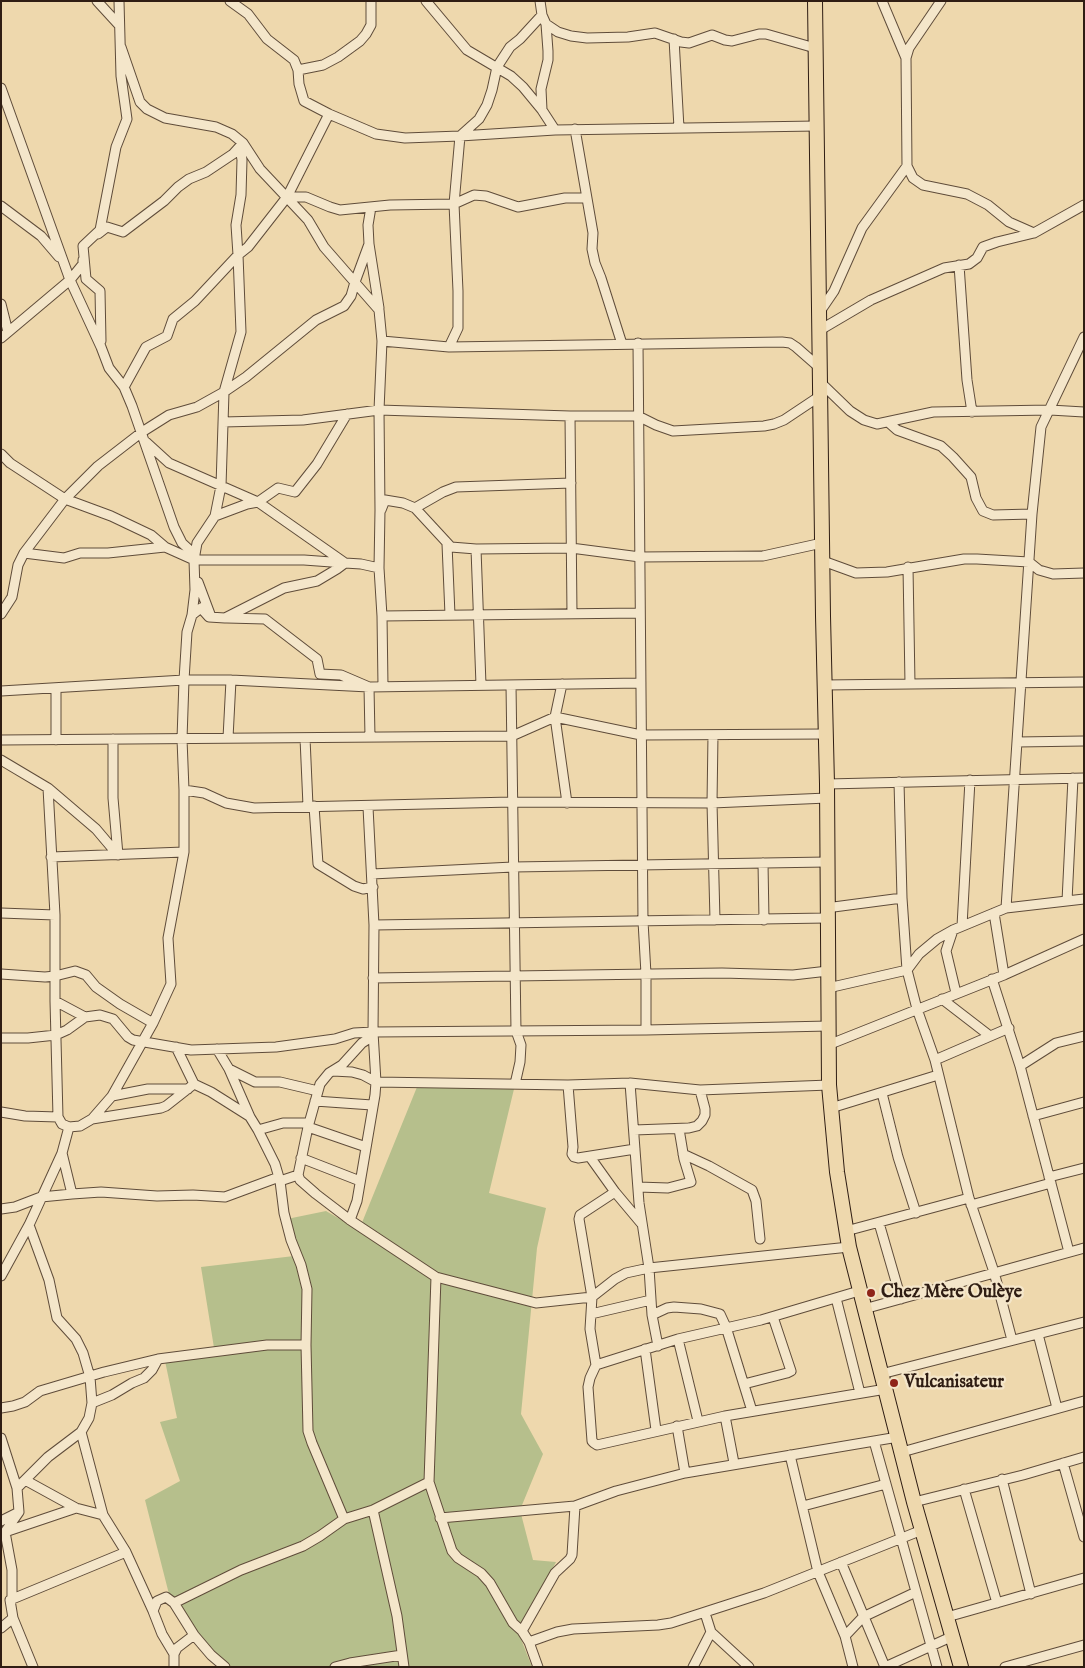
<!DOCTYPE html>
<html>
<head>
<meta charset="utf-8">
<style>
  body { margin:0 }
  #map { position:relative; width:1085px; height:1668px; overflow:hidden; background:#eed8ad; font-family:"IM FELL English",serif }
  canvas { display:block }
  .frame { position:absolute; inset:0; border:2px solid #2f1d13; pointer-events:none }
</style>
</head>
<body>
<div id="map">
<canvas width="1085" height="1668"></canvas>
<div class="frame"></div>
</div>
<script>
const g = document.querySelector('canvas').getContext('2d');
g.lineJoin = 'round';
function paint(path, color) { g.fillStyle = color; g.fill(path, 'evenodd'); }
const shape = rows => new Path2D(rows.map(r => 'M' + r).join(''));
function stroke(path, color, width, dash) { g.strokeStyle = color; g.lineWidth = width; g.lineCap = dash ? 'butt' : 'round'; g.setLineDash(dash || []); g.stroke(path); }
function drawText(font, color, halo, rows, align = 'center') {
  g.font = font + ' "IM FELL English",serif'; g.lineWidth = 4.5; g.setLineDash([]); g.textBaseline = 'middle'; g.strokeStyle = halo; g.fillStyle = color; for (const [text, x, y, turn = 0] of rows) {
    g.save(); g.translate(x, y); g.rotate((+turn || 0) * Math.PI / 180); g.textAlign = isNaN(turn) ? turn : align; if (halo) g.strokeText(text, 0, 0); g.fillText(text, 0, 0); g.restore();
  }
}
paint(shape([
  [417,1087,514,1089,489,1193,546,1208,537,1248,521,1414,543,1454,520,1510,533,1560,556,1562,519,1634,532,1667,228,1667,192,1632,170,1598,145,1500,180,1481,160,1422,177,1418,165,1361,215,1354,201,1267,294,1256,287,1219,326,1211,359,1230]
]), '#b6bf8c');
const street = shape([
  [97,1,119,25],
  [230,1,248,14,267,39,294,60,298,70,299,84,304,101,329,114,376,134,405,138,460,136,555,130],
  [426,1,467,50,511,76,523,87,542,110,555,130,817,126],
  [540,1,542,15,546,24,548,51,548,60,541,89,542,110],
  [882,1,906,58],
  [941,1,909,48,906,58,907,166,913,178,923,185,967,194,988,205,1009,222,1034,233],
  [546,24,558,32,571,36,587,38,628,37,655,33,681,42,689,43,712,35,725,40,732,41,759,34,766,34,815,48],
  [674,39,679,128],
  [121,47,140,102,147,109,165,118,216,127,232,134,243,143,260,169,308,220,324,247,379,310,382,341,379,410,380,510,379,568,382,616,383,686],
  [298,70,323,65,338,57,360,41,366,34,371,25,371,1],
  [1,88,70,280,101,347,109,368,124,387,132,406,174,527,182,543,195,555],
  [575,129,593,233,592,249,595,263,601,278,622,344],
  [287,197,306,197,330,207,340,210,390,205,454,204,474,195,486,196,518,207,565,198,586,198],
  [1,206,41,236,59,257],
  [98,234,107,227,123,232,164,201,178,187,189,179,206,172,233,154,243,143],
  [369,244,379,308],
  [959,265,967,380,972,412],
  [1,304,8,332],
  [819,313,834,291,862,228,907,166],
  [820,330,871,300,944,268,969,264,977,258,983,247,997,242,1034,233,1084,205],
  [1,338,70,280,83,264,83,260],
  [101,341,100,291,86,279,83,246,100,230,116,147,127,119,121,76,119,1],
  [382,341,449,347,782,342,790,343,796,347,820,368],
  [638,343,643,921,646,974,646,1030],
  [449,347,458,328,458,291,454,204,460,136,479,119,487,105,492,90,497,67,510,47,520,39,542,15],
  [820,382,850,411,864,420,877,424,933,412,1050,410,1084,412],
  [124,387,146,347,167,336,173,319,195,301,238,255,236,225,241,195,242,160,240,147],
  [570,416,572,614],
  [223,422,303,420,379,410,570,416,638,416,656,425,673,431,764,426,774,424,784,420,820,396],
  [888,422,897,430,941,446,953,457,971,477,976,498,983,511,993,515,1032,514],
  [146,442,169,463,258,502,345,563],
  [1,454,10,463,65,499,111,516,151,535,165,547],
  [415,508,443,492,456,487,571,483],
  [381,510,385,500,403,503,415,508,451,547,476,549,571,548,640,557,763,556,822,543],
  [215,516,247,504,258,502,278,488,295,492,317,464,347,414],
  [447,544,450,615],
  [476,549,481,685],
  [24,553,64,558,80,553,108,553,165,547,194,560,304,560,345,563],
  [823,561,856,573,887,572,964,559,977,559,1029,562,1039,570,1053,574,1084,573],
  [908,567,910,684],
  [198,582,210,614],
  [1,614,12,597,18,565,24,553,65,499,98,466,142,432,169,415,197,407,224,392,246,377,316,320,344,306,351,296,355,282,369,244,368,225,371,207],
  [192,615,195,590,194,560,197,543,215,516,221,486,224,392,241,332,238,255,248,247,287,197,329,114],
  [382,616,640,613],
  [227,618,265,619,317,659,320,674,341,675,369,687,370,737],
  [562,684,555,717,567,803],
  [511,685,516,1031,521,1045,520,1062,515,1084],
  [824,685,1084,682],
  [1,691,184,680,231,680,369,687,641,683],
  [713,735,712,803,715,920],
  [228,738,231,680],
  [305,738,308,806],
  [113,739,113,798,118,855],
  [1,740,512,736,555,717,641,735,826,734],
  [56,740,56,688],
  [1017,742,1084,741],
  [1,760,48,788,96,829,118,855],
  [899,782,902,898,907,970,917,1009,935,1060,969,1198,994,1272,1012,1340],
  [827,784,1084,778],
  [48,788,55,915,55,1001,58,1117,62,1124,69,1127,80,1126,92,1119,161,1108,166,1106,194,1084],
  [184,790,204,793,226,803,254,808,512,802,712,803,827,798],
  [314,806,318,864,354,886,363,889,373,887],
  [51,857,184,852],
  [763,863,764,920],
  [372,874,513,867,827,862],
  [1067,901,1073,778],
  [826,908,902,898],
  [1006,908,1032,514,1041,427,1084,337],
  [1,913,55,915],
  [994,913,1004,975],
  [374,925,827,918],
  [962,926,970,780],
  [953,930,946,951,956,993],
  [1,974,45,977,55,976,75,971,86,975,96,987,120,1004,153,1023],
  [373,978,722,973,793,975,828,971],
  [992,979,1020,1066,1069,1252],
  [828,988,907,970,919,954,937,939,953,930,1006,908,1084,899],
  [942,999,990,1036],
  [55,1001,85,1017],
  [1,1038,28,1038,56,1035,67,1030,85,1017,100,1015,113,1019,128,1037,133,1040,191,1050,276,1047,335,1039,354,1033,373,1032,646,1030,829,1026],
  [828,1045,1004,975,1084,939],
  [176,1047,194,1084,211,1092,249,1116],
  [217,1049,229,1069,250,1117,258,1130,275,1164,280,1181,298,1175,300,1180,316,1194,350,1220,436,1277,536,1303,592,1297,615,1279,626,1273,649,1268,849,1247],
  [935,1060,1009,1028],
  [1020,1066,1056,1043,1084,1036],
  [229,1069,255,1082,280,1082,318,1091],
  [333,1071,352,1072,363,1075,376,1082,568,1085,630,1083,700,1090,829,1085],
  [630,1083,639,1203,649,1268,652,1315,658,1346],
  [568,1085,573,1147,572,1154,574,1157,578,1158,635,1149],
  [882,1093,898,1157,916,1213],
  [112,1096,148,1089,188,1089],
  [315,1101,372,1105],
  [831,1108,938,1075],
  [1,1112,25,1116,58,1117],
  [1033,1116,1084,1102],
  [92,1119,112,1096,153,1023,171,984,168,938,184,852,184,790,182,739,184,680,187,632,192,615,201,608,209,617,225,618,284,588,317,581,337,569,345,563,361,564,379,568],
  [308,1127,366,1147],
  [258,1130,283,1123,309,1123],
  [634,1130,689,1128,697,1126,702,1121,705,1115,705,1109,700,1090],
  [62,1153,72,1194],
  [683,1154,709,1166,752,1190,756,1201,760,1239],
  [590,1157,615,1192,580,1215,579,1219,592,1297,590,1329,596,1365,590,1378,588,1387,592,1441,594,1443,597,1445,725,1416,886,1389],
  [301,1158,360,1181],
  [298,1175,308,1127,320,1084,329,1073,342,1065,362,1043,373,1036],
  [1049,1177,1084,1168],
  [280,1181,284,1213,291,1240,301,1265,307,1289,306,1345,308,1431,312,1443,344,1519],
  [638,1187,668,1188,691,1182,684,1159,679,1129],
  [615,1192,641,1223],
  [971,1205,1051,1183],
  [1,1209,15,1207,41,1197,72,1194,101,1192,157,1196,193,1195,225,1197,279,1177],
  [350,1220,357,1201,375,1095,376,1082,373,1032,374,925,368,807],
  [879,1223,901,1299],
  [29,1225,49,1280,57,1318,76,1339,83,1353,90,1377,92,1403],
  [846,1231,969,1198],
  [1,1276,29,1225,62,1153,69,1127],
  [436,1277,429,1482,452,1551,458,1558,481,1573,490,1583,513,1623,522,1631,529,1642,538,1667],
  [836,1298,860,1393],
  [864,1309,1084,1248],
  [591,1314,651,1300],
  [652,1315,667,1308,674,1307,701,1309,720,1314,726,1327,752,1411],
  [1038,1334,1057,1408],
  [678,1339,698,1421],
  [645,1349,656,1430],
  [596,1365,678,1339,761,1320,859,1291],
  [881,1374,1084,1322],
  [744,1384,787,1373,791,1371,773,1317],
  [1,1408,13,1406,25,1402,40,1391,104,1372,158,1359,267,1345,306,1345],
  [725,1416,734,1463],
  [677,1426,685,1473],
  [81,1432,103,1515,126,1552,153,1611,157,1601,166,1597,174,1603,194,1635,211,1655,225,1667],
  [1,1438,17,1488,19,1512,5,1532,12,1570,12,1599],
  [874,1441,937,1667],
  [902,1452,1084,1401],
  [790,1455,818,1572,845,1636,853,1667],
  [1063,1463,1084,1537],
  [1002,1479,1031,1594],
  [25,1480,76,1508,103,1515],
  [17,1488,48,1457,81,1432,89,1418,92,1403,112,1395,132,1383,144,1378,152,1370,158,1359],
  [964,1489,997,1603],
  [914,1502,1023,1475,1084,1457],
  [803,1506,886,1484],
  [373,1510,397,1616,404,1667],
  [440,1518,575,1506,616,1491,685,1473,898,1437],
  [1,1521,19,1512],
  [5,1532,76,1508],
  [841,1562,885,1667],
  [174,1603,241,1570,303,1546,320,1536,344,1519,373,1510,429,1482],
  [153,1611,162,1634,174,1654],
  [705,1613,711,1632,749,1667],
  [947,1617,1084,1578],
  [1,1628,13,1618],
  [522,1631,555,1573,570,1559,572,1555,575,1506],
  [845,1636,863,1617,916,1592],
  [529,1642,557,1632,573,1629,658,1625,671,1623,764,1593,922,1530],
  [33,1667,13,1618,10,1600,126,1552],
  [174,1667,174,1654,177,1648,194,1635],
  [335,1667,350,1663,402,1655],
  [693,1667,711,1632],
  [885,1667,953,1636],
  [1005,1667,1084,1645]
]);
const primary = shape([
  [815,1,823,616,827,784,829,1085,837,1172,849,1247,914,1502,961,1667]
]);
stroke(street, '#5f4c3a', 11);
stroke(primary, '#2f1d13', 16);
stroke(street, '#f4e6ca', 9);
stroke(primary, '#eed8ad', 14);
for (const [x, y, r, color] of [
  [871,1293,5,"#8f2418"],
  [894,1383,5,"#8f2418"]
]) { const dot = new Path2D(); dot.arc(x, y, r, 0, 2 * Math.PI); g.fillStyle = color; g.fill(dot); stroke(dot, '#f4e6ca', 2); }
drawText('bold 18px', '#2f1d13', '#f4e6ca', [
  ["Chez Mère Oulèye",881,1293],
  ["Vulcanisateur",904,1383]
], 'left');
</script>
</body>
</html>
